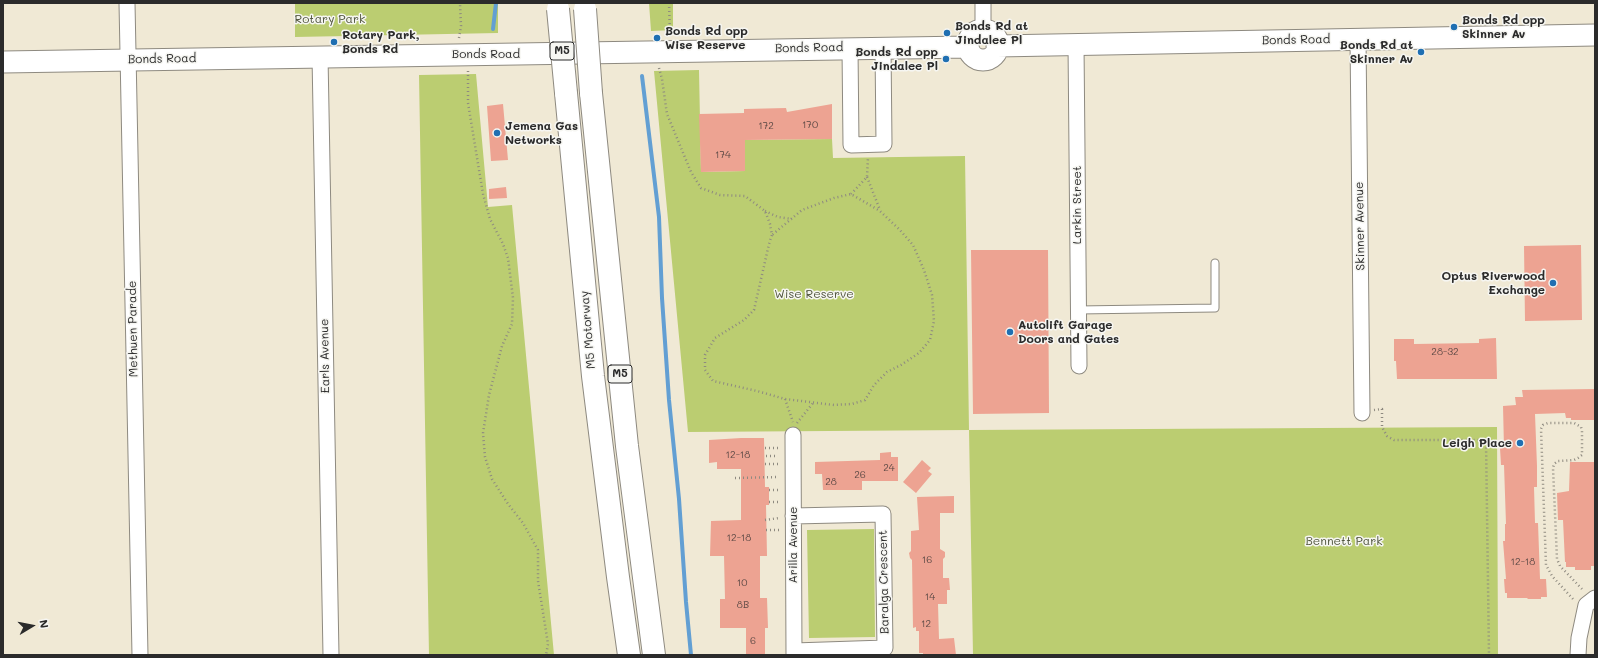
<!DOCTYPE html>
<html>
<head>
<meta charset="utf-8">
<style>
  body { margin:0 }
  #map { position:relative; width:1598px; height:658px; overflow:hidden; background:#f0e9d5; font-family:Mali,sans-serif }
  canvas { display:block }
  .frame { position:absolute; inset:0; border:4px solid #2b2b2b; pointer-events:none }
  .north { position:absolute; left:12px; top:606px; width:40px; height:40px; -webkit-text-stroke:3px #f6f6f2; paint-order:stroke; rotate:80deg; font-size:11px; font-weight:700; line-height:16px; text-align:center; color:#2b2b2b }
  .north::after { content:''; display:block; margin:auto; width:14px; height:18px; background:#2b2b2b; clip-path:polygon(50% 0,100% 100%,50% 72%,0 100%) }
</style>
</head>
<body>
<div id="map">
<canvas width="1598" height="658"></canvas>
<div class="frame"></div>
<div class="north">N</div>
</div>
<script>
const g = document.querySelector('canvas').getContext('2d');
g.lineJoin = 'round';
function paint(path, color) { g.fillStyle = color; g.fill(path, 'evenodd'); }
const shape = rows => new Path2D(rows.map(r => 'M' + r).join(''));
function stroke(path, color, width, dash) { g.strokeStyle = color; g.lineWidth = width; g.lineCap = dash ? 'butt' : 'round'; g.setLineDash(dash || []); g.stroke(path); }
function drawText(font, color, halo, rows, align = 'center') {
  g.font = font + ' Mali,sans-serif'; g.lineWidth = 3; g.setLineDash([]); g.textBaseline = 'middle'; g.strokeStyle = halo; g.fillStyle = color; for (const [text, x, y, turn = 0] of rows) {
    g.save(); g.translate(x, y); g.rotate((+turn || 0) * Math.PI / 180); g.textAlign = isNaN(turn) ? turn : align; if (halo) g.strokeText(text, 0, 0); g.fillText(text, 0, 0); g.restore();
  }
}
paint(shape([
  [295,3,498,3,498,33,295,37],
  [649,3,673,3,673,30,651,31],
  [699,70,701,172,745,171,745,140,832,139,833,158,965,156,969,430,1497,427,1498,655,973,655,969,430,688,432,654,71],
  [476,74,488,207,512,205,554,655,429,655,419,75],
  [874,529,875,637,809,638,807,530]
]), '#bbcd71');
stroke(shape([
  [493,29,496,3],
  [642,76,659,217,662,298,669,400,679,499,686,602,691,655]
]), '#629fd3', 4);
paint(shape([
  [503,104,508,160,491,161,487,106],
  [832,104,832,139,745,140,745,171,701,172,699,114,744,113,744,109,786,108,787,112],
  [506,187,507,198,489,199,489,189],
  [1581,245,1582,320,1525,321,1524,246],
  [971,250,1048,250,1049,413,973,414],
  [1496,338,1497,379,1397,379,1396,361,1394,361,1394,339,1414,339,1414,344,1479,343,1479,339],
  [1595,389,1595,420,1571,420,1571,418,1566,418,1565,413,1535,414,1537,466,1537,487,1534,487,1535,523,1538,523,1540,579,1546,579,1547,597,1541,597,1541,599,1528,599,1527,598,1507,598,1507,593,1505,593,1504,579,1506,579,1503,541,1505,541,1505,524,1506,524,1504,465,1501,465,1500,448,1504,448,1503,406,1516,405,1515,397,1523,397,1522,390],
  [741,438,764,438,765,487,769,487,769,505,766,505,767,556,760,556,760,598,767,598,768,628,765,628,765,655,746,655,746,628,720,628,720,599,725,599,724,556,710,556,711,521,741,520,741,469,717,469,717,462,709,463,709,440],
  [891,452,891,457,898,457,898,481,862,481,862,490,823,490,822,474,815,474,815,462,880,460,880,453],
  [922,460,931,468,928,471,932,474,916,493,903,482],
  [1570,462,1595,462,1595,566,1591,566,1591,570,1575,570,1575,567,1566,567,1566,562,1565,562,1563,520,1558,520,1557,493,1569,491],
  [954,496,954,513,940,513,940,549,945,552,945,557,943,559,943,578,949,578,950,590,947,590,947,604,938,604,939,639,954,638,956,655,923,655,923,653,919,653,919,631,916,631,916,627,913,628,912,560,910,558,909,553,911,551,911,531,919,530,917,497]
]), '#eda392');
const lane = shape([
  [1078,310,1215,308,1215,263]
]);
const street = shape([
  [127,3,140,655],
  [983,3,983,31],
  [1358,39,1362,413],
  [1076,44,1079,366],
  [850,48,851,145,884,144,883,47],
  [320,56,331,655],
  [793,435,794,655],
  [793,516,883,514,885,648,794,651],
  [1578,655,1579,638,1586,605,1595,598]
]);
const secondary = shape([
  '968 45a15 15 0 1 1 30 0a15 15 0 1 1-30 0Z',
  [997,46,1595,35],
  [3,62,968,47]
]);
const highway = shape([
  [566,93,593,376,618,577,629,655],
  [591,93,627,446,654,655]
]);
stroke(lane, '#8e8a80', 9);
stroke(street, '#8e8a80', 17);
stroke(secondary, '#8e8a80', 23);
stroke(highway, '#8e8a80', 24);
stroke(shape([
  [669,3,670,34],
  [459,38,461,26,460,3],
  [659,68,662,79,667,114,691,172,701,188,720,195,745,196,765,211,770,224,772,235,769,244,754,310,744,320,715,338,705,355,705,370,713,381,757,391,785,399,834,405,852,404,865,400,874,385,887,372,901,365,919,353,930,340,934,321,932,295,924,270,913,245,899,229,880,211,851,194,834,198,802,210,772,235],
  [468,71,468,103,483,194,490,219,503,244,508,258,513,298,512,324,502,346,489,395,483,433,485,457,492,479,508,504,523,523,538,550,538,581,548,644,546,655],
  [867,177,880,210],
  [851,194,867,177,868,157],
  [765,211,778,217,792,219],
  [785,399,793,422],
  [1374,410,1382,409,1382,427,1387,436,1394,440,1486,440,1489,655],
  [797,423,813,403],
  [765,448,778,448],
  [766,456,778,456],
  [765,464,778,464],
  [735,478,779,477],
  [769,490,779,490],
  [769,502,779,502],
  [765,520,779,518],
  [766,530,779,530],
  [1573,599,1552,576,1546,565,1541,429,1543,425,1548,423,1574,423,1581,427,1582,431,1582,455,1578,458,1574,460,1558,461,1554,464,1553,468,1557,559,1560,566,1582,589]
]), '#8e8a80', 2.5, [1, 3]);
stroke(lane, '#fff', 7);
stroke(street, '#fff', 15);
stroke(secondary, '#fff', 21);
stroke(highway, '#fff', 22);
const highwayBridge = shape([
  [558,9,566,93],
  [585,9,591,93]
]);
stroke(highwayBridge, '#8e8a80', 24, []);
stroke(highwayBridge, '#fff', 22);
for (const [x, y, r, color] of [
  [1454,27,4,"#1f6fb2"],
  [947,33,4,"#1f6fb2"],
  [657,38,4,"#1f6fb2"],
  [334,42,4,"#1f6fb2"],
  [1421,52,4,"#1f6fb2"],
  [946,59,4,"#1f6fb2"],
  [497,133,4,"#1f6fb2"],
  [1553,283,4,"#1f6fb2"],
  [1010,332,4,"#1f6fb2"],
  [1520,443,4,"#1f6fb2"]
]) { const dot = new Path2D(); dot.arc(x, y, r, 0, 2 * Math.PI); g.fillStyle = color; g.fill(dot); stroke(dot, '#f6f6f2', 1.5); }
drawText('10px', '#5c4945', null, [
  ["170",810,125],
  ["172",766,126],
  ["174",723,155],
  ["28-32",1445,352],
  ["12-18",738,455],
  ["24",889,468],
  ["26",860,475],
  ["28",831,482],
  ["12-18",739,538],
  ["16",927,560],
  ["12-18",1523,562],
  ["10",742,583],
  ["14",930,597],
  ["8B",743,605],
  ["12",926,624],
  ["6",753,641]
]);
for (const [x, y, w] of [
  [562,51,24],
  [620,374,24]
]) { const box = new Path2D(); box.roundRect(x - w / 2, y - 9, w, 18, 3); g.fillStyle = '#f6f6f2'; g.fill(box); stroke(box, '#2b2b2b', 1); }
drawText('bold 11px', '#2b2b2b', null, [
  ["M5",562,51],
  ["M5",620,374]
]);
drawText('12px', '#4f543c', '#f6f6f2', [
  ["Rotary Park",330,19],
  ["Wise Reserve",814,294],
  ["Bennett Park",1344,541]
]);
drawText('bold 12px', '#2b2b2b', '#f6f6f2', [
  ["Bonds Rd opp",1462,20],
  ["Skinner Av",1462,34],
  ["Bonds Rd at",955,26],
  ["Jindalee Pl",955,40],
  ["Bonds Rd opp",665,31],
  ["Wise Reserve",665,45],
  ["Rotary Park,",342,35],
  ["Bonds Rd",342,49],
  ["Bonds Rd at",1413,45,"right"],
  ["Skinner Av",1413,59,"right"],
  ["Bonds Rd opp",938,52,"right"],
  ["Jindalee Pl",938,66,"right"],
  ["Jemena Gas",505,126],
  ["Networks",505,140],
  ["Optus Riverwood",1545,276,"right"],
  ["Exchange",1545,290,"right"],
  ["Autolift Garage",1018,325],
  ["Doors and Gates",1018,339],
  ["Leigh Place",1512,443,"right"]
], 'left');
drawText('12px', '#2b2b2b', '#f6f6f2', [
  ["Bonds Road",1296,40,-1],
  ["Bonds Road",809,48,-1],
  ["Bonds Road",486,54],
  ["Bonds Road",162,59,-1],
  ["Larkin Street",1077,205,-90],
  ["Skinner Avenue",1360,226,-91],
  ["Methuen Parade",133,329,-91],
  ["M5 Motorway",588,330,-95],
  ["Earls Avenue",325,356,-91],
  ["Arilla Avenue",793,545,-90],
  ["Baralga Crescent",884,582,-91]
]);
</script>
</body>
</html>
